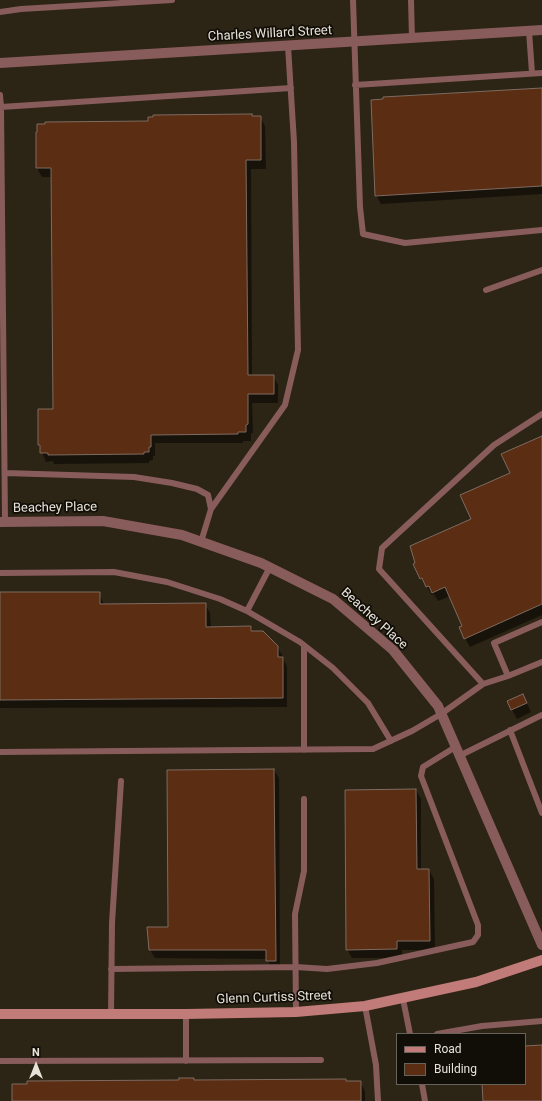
<!DOCTYPE html>
<html>
<head>
<meta charset="utf-8">
<style>
  body { margin:0 }
  #map { position:relative; width:542px; height:1101px; overflow:hidden; background:#2c2414; font-family:Roboto,sans-serif }
  canvas { display:block }
  .legend { position:absolute; left:396px; top:1033px; width:130px; height:52px; box-sizing:border-box; background:#110e07; border:1px solid #67635b; margin:0; padding:5px 7px; list-style:none; font-size:12px; color:#e8e3d9 }
  .legend li { display:flex; align-items:center; gap:8px; height:20px }
  .legend b { width:20px; border:1px solid #67635b }
  .north { position:absolute; left:16px; top:1045px; width:40px; height:40px; -webkit-text-stroke:3px #110e07; paint-order:stroke; rotate:0deg; font-size:11px; font-weight:700; line-height:16px; text-align:center; color:#e8e3d9 }
  .north::after { content:''; display:block; margin:auto; width:14px; height:18px; background:#e8e3d9; clip-path:polygon(50% 0,100% 100%,50% 72%,0 100%) }
</style>
</head>
<body>
<div id="map">
<canvas width="542" height="1101"></canvas>
<ul class="legend">
<li><b style="height:5px;background:#c17b78"></b>Road</li>
<li><b style="height:11px;background:#5b2d12"></b>Building</li>
</ul>
<div class="north">N</div>
</div>
<script>
const g = document.querySelector('canvas').getContext('2d');
g.lineJoin = 'round';
function paint(path, color) { g.fillStyle = color; g.fill(path, 'evenodd'); }
const shape = rows => new Path2D(rows.map(r => 'M' + r).join(''));
function stroke(path, color, width, dash) { g.strokeStyle = color; g.lineWidth = width; g.lineCap = dash ? 'butt' : 'round'; g.setLineDash(dash || []); g.stroke(path); }
function drawText(font, color, halo, rows, align = 'center') {
  g.font = font + ' Roboto,sans-serif'; g.lineWidth = 3.5; g.setLineDash([]); g.textBaseline = 'middle'; g.strokeStyle = halo; g.fillStyle = color; for (const [text, x, y, turn = 0] of rows) {
    g.save(); g.translate(x, y); g.rotate((+turn || 0) * Math.PI / 180); g.textAlign = isNaN(turn) ? turn : align; if (halo) g.strokeText(text, 0, 0); g.fillText(text, 0, 0); g.restore();
  }
}
paint(shape([
  [542,89,542,194,381,204,376,195],
  [260,117,265,126,266,169,251,169,252,376,273,376,278,385,278,403,252,403,253,433,251,433,251,441,243,441,243,443,155,443,155,456,153,456,153,460,149,461,149,463,54,464,53,461,46,462,39,445,54,410,52,177,42,177,37,168,37,133,149,122],
  [542,437,542,615,470,647,465,638,464,626,450,596,438,601,434,594,432,595,427,587,426,587,415,565,472,519],
  [99,593,104,605,205,604,210,613,211,628,251,627,253,632,277,646,282,655,287,667,287,707,0,708,0,594],
  [523,695,531,712,517,719,508,702],
  [274,770,279,778,280,969,272,969,267,959,155,958,150,950,169,928],
  [416,790,421,799,421,870,429,870,434,879,435,950,402,950,402,958,352,958,347,949],
  [346,1080,347,1082,360,1082,365,1091,365,1101,12,1101,12,1099,194,1081]
]), '#0007');
const building = shape([
  [542,88,542,186,375,196,371,100,383,99,383,97,542,88],
  [252,114,252,116,261,116,261,160,246,160,248,375,274,375,274,394,248,394,248,424,246,425,246,432,238,432,238,434,151,435,151,447,149,447,149,452,144,452,144,454,48,455,48,453,40,453,40,445,38,445,38,409,53,409,51,168,36,168,36,132,37,132,37,124,45,124,45,122,148,121,148,117,153,117,153,115,252,114],
  [542,436,542,604,464,639,459,627,462,626,445,587,432,593,429,586,426,587,422,578,420,579,413,564,415,563,410,546,471,519,460,495,510,473,501,454,542,436],
  [0,592,100,592,100,604,206,603,206,627,251,626,251,631,263,631,278,646,278,657,283,657,283,698,0,700,0,592],
  [523,694,527,703,511,710,507,701,523,694],
  [274,769,276,961,266,961,266,950,149,950,147,927,168,927,167,770,274,769],
  [416,789,417,869,429,869,430,941,397,941,397,949,346,950,345,790,416,789],
  [542,1045,542,1101,483,1101,482,1084,525,1084,525,1046,542,1045],
  [179,1078,194,1078,194,1080,346,1079,346,1081,361,1081,361,1101,12,1101,12,1084,27,1084,27,1081,179,1080,179,1078]
]);
paint(building, '#5b2d12');
stroke(building, '#7e6b61', 1);
stroke(shape([
  [353,0,360,207,363,234,405,243,542,230],
  [411,0,412,38],
  [0,12,21,9,172,0],
  [529,31,532,73],
  [355,85,542,73],
  [0,95,1,107,291,88],
  [1,107,5,522],
  [486,290,542,270],
  [5,473,134,477,172,483,197,489,208,495,211,509],
  [201,542,211,509,285,405,298,350,294,142,288,46],
  [0,573,114,572,167,582,220,599,247,611,270,567],
  [247,611,300,642,333,668,368,703,391,741],
  [508,676,494,643,542,622],
  [483,684,508,676,542,662],
  [510,730,542,813],
  [304,750,304,646],
  [0,752,373,749,412,731,441,714,483,684,379,569,382,548,494,445,542,414],
  [461,755,542,715],
  [111,969,296,967,327,969,377,963,473,942,478,935,478,925,421,776,423,767,457,746],
  [403,999,410,1034],
  [365,1006,376,1065,378,1101],
  [296,1012,295,914,304,871,304,799],
  [111,1014,112,923,121,781],
  [186,1014,186,1061],
  [437,1034,482,1026,542,1021],
  [0,1061,321,1060],
  [422,1084,425,1101]
]), '#885c5a', 6);
stroke(shape([
  [0,63,542,30],
  [0,522,103,521,182,535,261,563,333,599,393,650,438,706,542,945]
]), '#885c5a', 10);
stroke(shape([
  [0,1014,186,1014,296,1012,365,1006,476,982,542,960]
]), '#c17b78', 10);
drawText('13px', '#e8e3d9', '#110e07', [
  ["Charles Willard Street",270,34,-3],
  ["Beachey Place",55,508,-1],
  ["Beachey Place",374,619,42],
  ["Glenn Curtiss Street",274,998,-2]
]);
</script>
</body>
</html>
